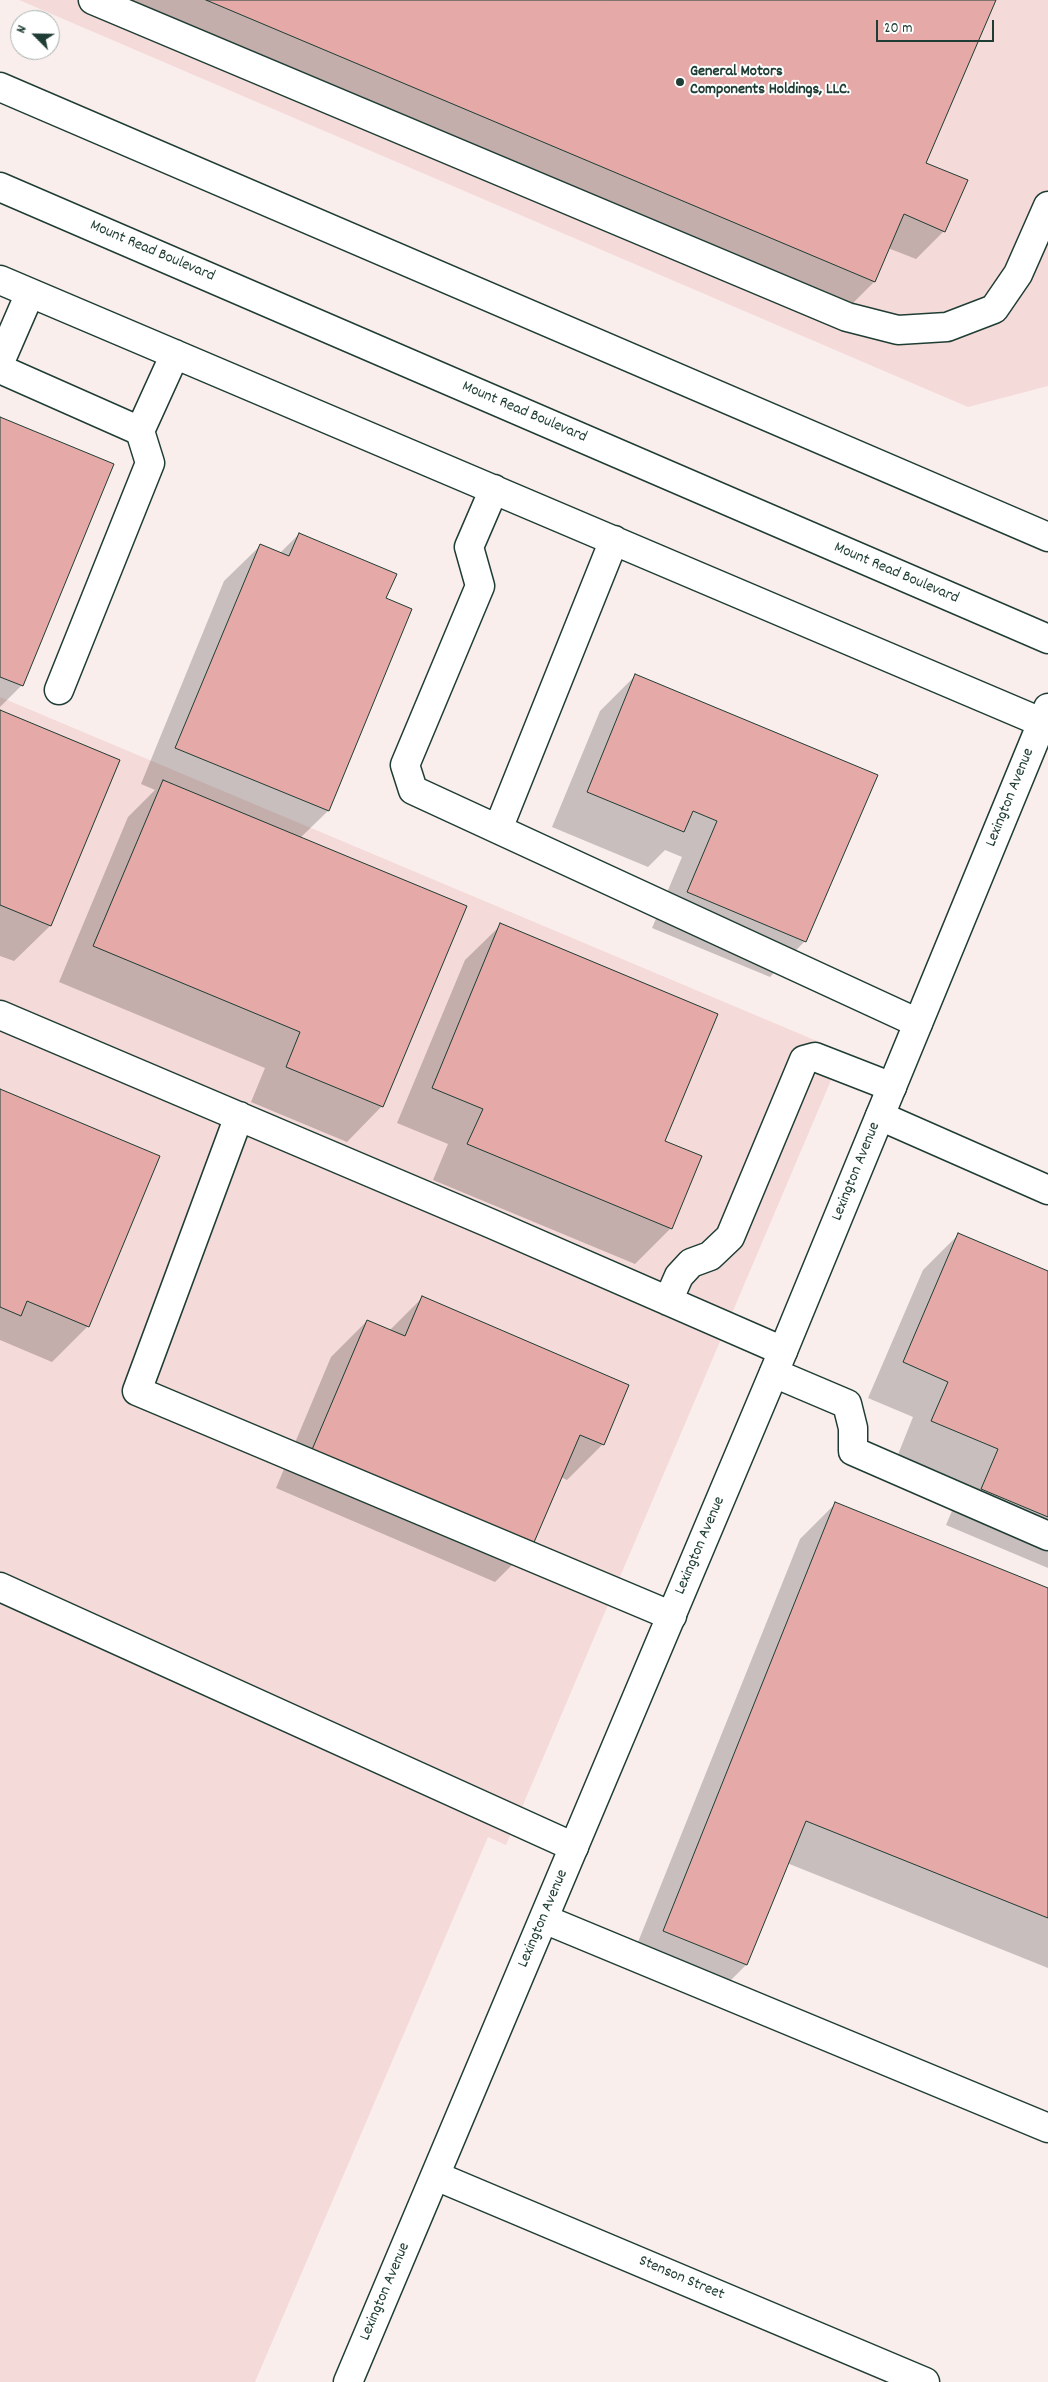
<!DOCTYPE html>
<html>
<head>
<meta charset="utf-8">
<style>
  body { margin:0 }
  #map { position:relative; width:1048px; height:2382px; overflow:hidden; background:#faeeed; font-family:Dekko,sans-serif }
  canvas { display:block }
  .north { position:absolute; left:10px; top:10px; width:50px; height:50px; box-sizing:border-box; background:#fff; border:1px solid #a5b1ae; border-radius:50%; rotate:293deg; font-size:14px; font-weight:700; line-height:20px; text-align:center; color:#1f3d34 }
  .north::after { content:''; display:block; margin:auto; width:18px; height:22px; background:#1f3d34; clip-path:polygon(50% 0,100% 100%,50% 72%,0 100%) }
  .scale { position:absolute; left:876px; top:20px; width:118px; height:22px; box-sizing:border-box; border:2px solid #1f3d34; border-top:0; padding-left:6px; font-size:15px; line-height:18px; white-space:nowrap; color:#1f3d34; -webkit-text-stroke:4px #fff; paint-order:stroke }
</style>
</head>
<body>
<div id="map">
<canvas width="1048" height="2382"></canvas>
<div class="north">N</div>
<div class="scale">20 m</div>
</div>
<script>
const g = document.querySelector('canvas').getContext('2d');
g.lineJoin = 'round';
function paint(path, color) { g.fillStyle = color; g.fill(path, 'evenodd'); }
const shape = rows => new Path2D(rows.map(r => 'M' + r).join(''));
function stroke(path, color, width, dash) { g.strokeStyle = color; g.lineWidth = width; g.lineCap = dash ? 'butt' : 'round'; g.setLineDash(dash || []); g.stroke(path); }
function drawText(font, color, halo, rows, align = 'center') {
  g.font = font + ' Dekko,sans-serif'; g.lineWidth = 4; g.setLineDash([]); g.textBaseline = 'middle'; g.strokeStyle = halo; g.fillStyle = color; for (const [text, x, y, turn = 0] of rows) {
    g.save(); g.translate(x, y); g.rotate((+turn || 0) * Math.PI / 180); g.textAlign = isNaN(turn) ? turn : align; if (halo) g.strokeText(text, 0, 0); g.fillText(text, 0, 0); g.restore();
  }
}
paint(shape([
  [19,0,1048,0,1048,386,968,407],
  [0,697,843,1052,506,1845,488,1837,255,2382,0,2382]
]), '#f4dad8');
paint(shape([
  [111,0,994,0,924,164,944,231,916,259,888,248,874,282,846,310],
  [0,418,22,685,0,707],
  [299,534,385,599,411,609,328,811,300,838,382,1106,347,1142,251,1102,265,1068,59,982,128,817,155,790,141,784,224,581,260,546,279,554],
  [635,676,805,941,770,977,652,928,682,857,665,850,648,867,552,827,600,711],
  [0,712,118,761,50,926,14,961,0,956],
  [501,925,664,1141,671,1228,635,1264,433,1180,448,1144,397,1123,465,960],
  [0,1091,88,1326,52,1362,0,1340],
  [959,1234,1048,1272,1048,1568,946,1525,963,1485,897,1457,913,1417,868,1398,923,1270],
  [422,1298,603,1444,567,1480,561,1477,531,1546,495,1582,276,1488,331,1357,367,1321,389,1331],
  [836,1503,1048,1589,1048,1968,787,1863,746,1965,711,2000,628,1967,800,1539]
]), '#0003');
const building = shape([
  [206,0,996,0,926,163,968,180,945,232,904,214,875,282,206,0],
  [0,417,114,464,23,686,0,677,0,417],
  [299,533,397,574,386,598,412,609,329,811,175,748,260,544,289,556,299,533],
  [635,674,878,775,806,942,687,892,717,821,693,811,684,832,587,792,635,674],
  [0,710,120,760,51,926,0,905,0,710],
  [163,780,467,906,383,1107,286,1067,300,1032,93,946,163,780],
  [500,923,718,1014,665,1141,702,1156,672,1229,467,1144,483,1109,432,1088,500,923],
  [0,1089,160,1156,89,1327,27,1301,21,1316,0,1307,0,1089],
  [958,1233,1048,1271,1048,1517,981,1489,998,1449,931,1421,948,1382,903,1362,958,1233],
  [422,1296,629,1385,604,1445,580,1435,532,1547,311,1452,367,1320,405,1336,422,1296],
  [835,1502,1048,1588,1048,1918,806,1821,747,1965,663,1931,835,1502]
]);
paint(building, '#e5aaa7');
stroke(building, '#1f3d34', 1);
const minor = shape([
  [93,0,847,317,898,330,947,327,994,309,1018,274,1048,206],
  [0,280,1048,725],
  [0,362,30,293],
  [0,369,140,431,150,463,59,690],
  [140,431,175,354],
  [494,489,469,547,480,586,405,765,413,790,918,1023],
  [498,829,614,540],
  [0,1015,492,1224,783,1351],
  [239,1116,137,1391,672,1616],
  [880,1116,1048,1190],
  [668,1301,679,1276,691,1263,710,1256,730,1237,804,1060,815,1057,892,1087],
  [774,1373,847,1404,853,1428,853,1451,1048,1536],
  [0,1587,574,1847],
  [544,1919,1048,2128],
  [436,2176,925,2382]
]);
const major = shape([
  [0,87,1048,537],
  [0,187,1048,639],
  [348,2382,783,1351,1048,708]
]);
stroke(minor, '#1f3d34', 31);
stroke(major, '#1f3d34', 31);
stroke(minor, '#fff', 28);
stroke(major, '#fff', 28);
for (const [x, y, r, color] of [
  [680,82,5,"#1f3d34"]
]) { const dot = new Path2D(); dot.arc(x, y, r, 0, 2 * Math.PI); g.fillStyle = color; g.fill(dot); stroke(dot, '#fff', 2); }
drawText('bold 16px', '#1f3d34', '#fff', [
  ["General Motors",690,73],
  ["Components Holdings, LLC.",690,91]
], 'left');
drawText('16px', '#1f3d34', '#fff', [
  ["Mount Read Boulevard",152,252,23],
  ["Mount Read Boulevard",524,413,23],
  ["Mount Read Boulevard",896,574,23],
  ["Lexington Avenue",1011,798,-68],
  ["Lexington Avenue",857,1172,-68],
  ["Lexington Avenue",701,1546,-67],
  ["Lexington Avenue",544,1919,-67],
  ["Stenson Street",681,2279,23],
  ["Lexington Avenue",386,2292,-67]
]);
</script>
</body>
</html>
